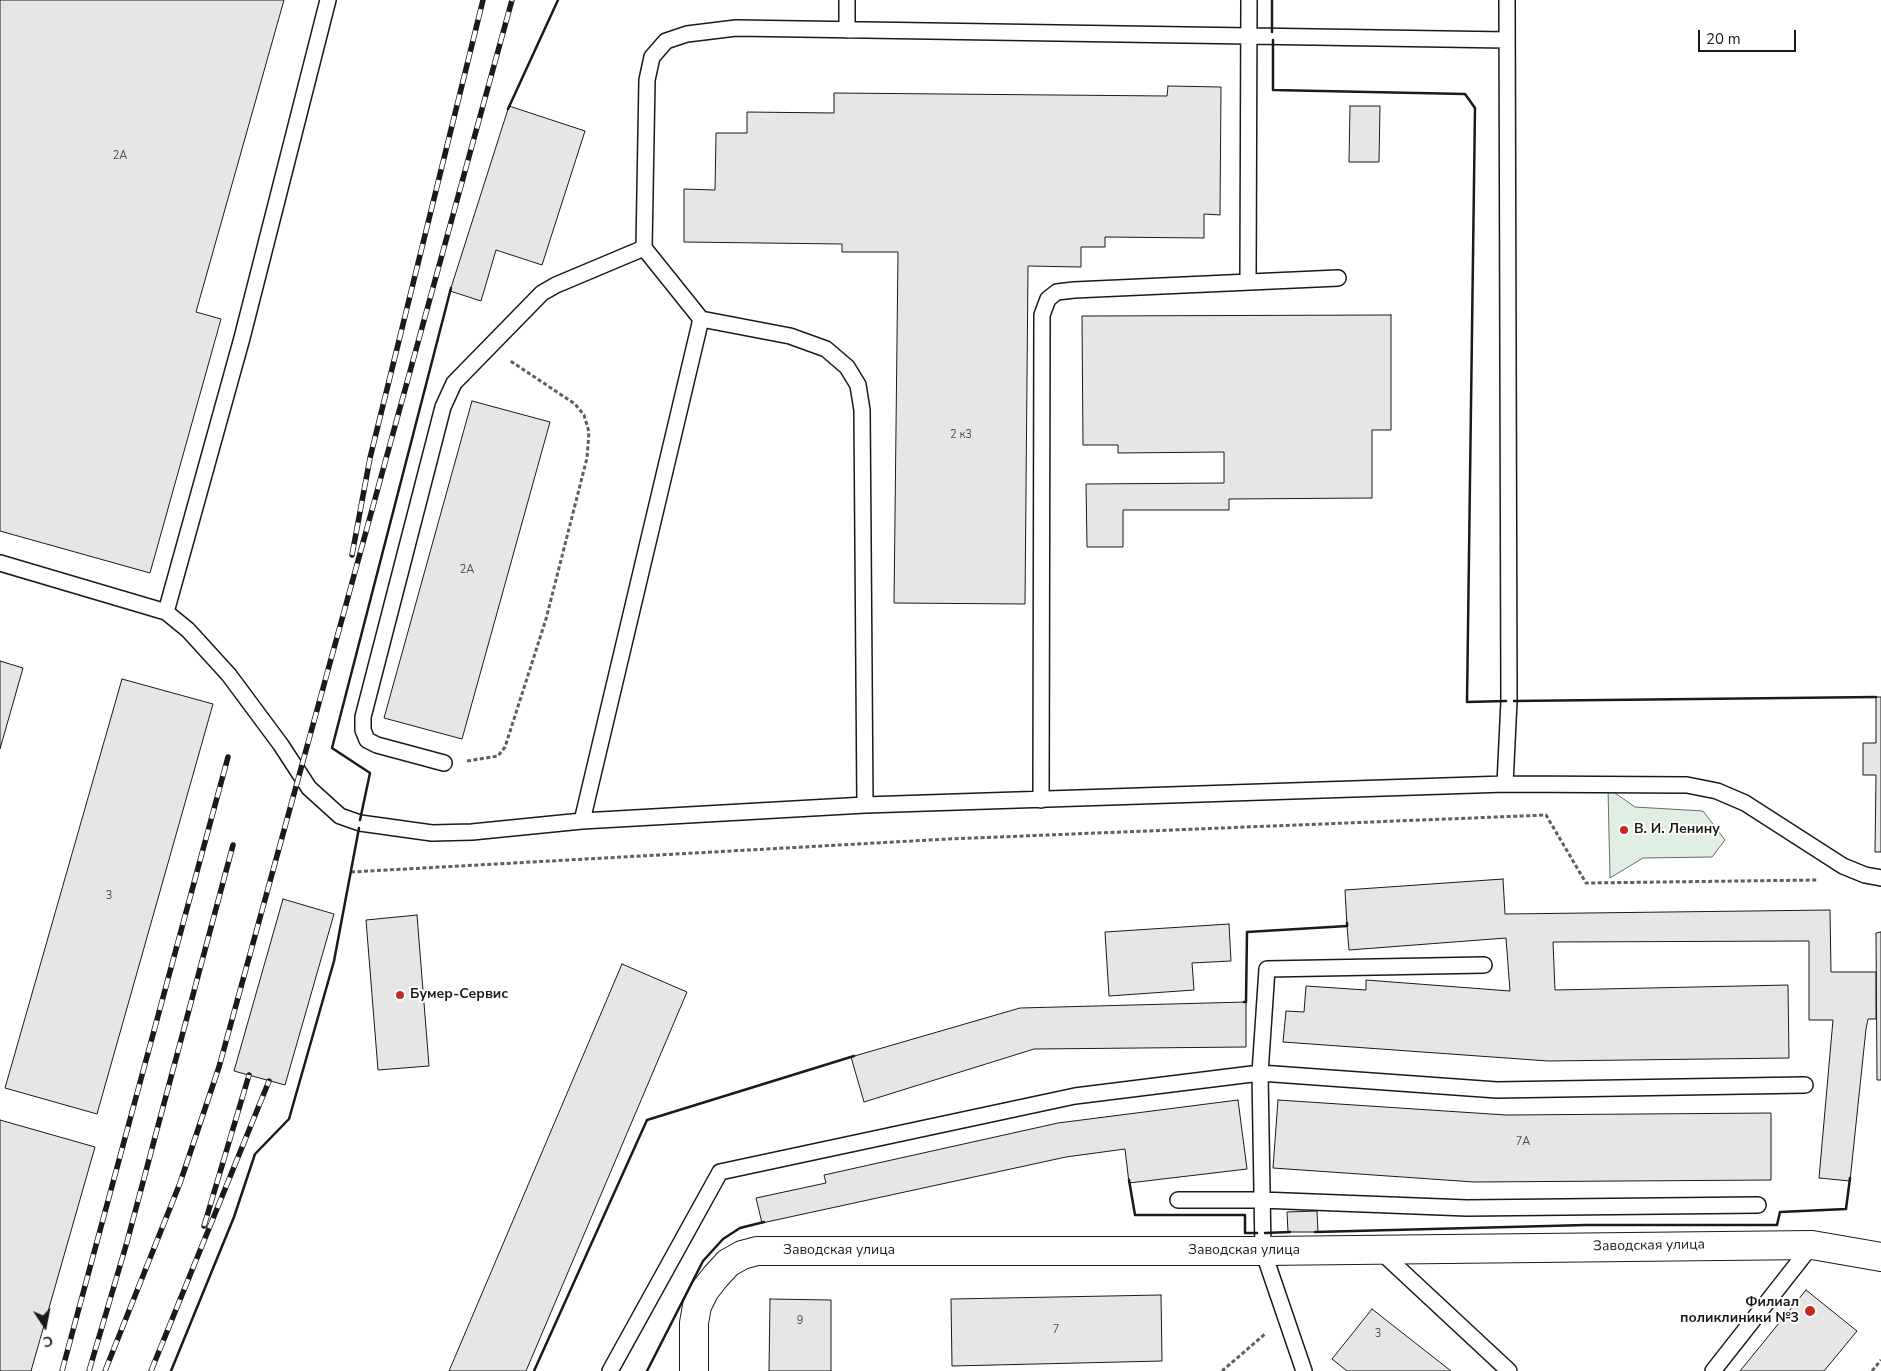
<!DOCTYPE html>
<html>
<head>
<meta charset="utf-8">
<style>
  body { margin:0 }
  #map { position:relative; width:1881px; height:1371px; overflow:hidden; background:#fff; font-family:"Nunito Sans",sans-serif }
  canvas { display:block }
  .north { position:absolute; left:20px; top:1301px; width:50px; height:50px; -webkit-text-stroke:4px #fff; paint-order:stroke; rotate:169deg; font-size:14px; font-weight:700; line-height:20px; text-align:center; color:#1a1a1a }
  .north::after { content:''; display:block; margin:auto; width:18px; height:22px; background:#1a1a1a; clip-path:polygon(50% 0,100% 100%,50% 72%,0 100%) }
  .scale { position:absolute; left:1698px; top:30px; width:98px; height:22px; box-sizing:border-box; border:2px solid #1a1a1a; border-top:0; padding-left:6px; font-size:15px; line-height:18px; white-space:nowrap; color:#1a1a1a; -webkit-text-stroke:4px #fff; paint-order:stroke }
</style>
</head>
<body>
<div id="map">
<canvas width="1881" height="1371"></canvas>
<div class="north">С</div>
<div class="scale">20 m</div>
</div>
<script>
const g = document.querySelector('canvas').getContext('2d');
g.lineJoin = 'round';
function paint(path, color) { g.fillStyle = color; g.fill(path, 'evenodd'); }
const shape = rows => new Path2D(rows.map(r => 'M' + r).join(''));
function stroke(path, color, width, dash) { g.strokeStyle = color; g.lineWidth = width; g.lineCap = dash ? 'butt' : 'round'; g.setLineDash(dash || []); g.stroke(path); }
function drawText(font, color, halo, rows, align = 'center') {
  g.font = font + ' "Nunito Sans",sans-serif'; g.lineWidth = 4; g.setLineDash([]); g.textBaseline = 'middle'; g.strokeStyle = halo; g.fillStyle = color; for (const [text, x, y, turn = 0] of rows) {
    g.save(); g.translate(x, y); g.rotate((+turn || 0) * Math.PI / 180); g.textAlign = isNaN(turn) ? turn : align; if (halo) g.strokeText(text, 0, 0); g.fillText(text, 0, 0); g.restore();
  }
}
const green = shape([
  [1608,788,1635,807,1703,811,1725,840,1712,857,1643,858,1610,878,1608,788]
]);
paint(green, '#e0efe3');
stroke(green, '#6a6a6a', 1);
const building = shape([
  [0,0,284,0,196,312,221,319,150,573,0,531,0,0],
  [1168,86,1221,87,1220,215,1204,214,1204,238,1105,237,1105,247,1081,247,1081,267,1028,266,1025,604,894,603,898,252,842,252,842,244,684,242,684,189,715,190,716,133,747,133,747,112,834,113,834,93,1167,96,1168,86],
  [509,106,585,131,542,265,496,250,481,301,450,291,509,106],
  [1350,106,1380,106,1379,162,1349,162,1350,106],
  [1391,315,1391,430,1372,430,1372,498,1229,499,1229,510,1123,510,1123,547,1087,547,1086,484,1224,483,1224,452,1118,453,1118,445,1083,445,1082,316,1391,315],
  [472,401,550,422,462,739,384,718,472,401],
  [0,661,23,668,0,749,0,661],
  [122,679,213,704,97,1114,5,1088,122,679],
  [1876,697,1881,697,1881,852,1875,852,1876,775,1863,775,1863,743,1876,743,1876,697],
  [1503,879,1505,914,1830,910,1831,972,1876,972,1876,1019,1868,1019,1866,1029,1850,1181,1819,1178,1833,1020,1809,1020,1809,941,1553,942,1555,990,1788,985,1789,1058,1548,1061,1283,1042,1286,1011,1304,1012,1306,986,1366,990,1366,980,1510,991,1506,938,1349,950,1347,926,1345,890,1503,879],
  [283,899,334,914,285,1085,234,1071,283,899],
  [417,915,429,1066,378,1070,366,920,417,915],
  [1229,924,1231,961,1192,963,1194,990,1109,996,1105,932,1229,924],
  [1881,932,1881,1080,1877,1080,1876,933,1881,932],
  [622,964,687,992,526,1371,449,1371,622,964],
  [1246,1002,1246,1047,1034,1049,864,1102,851,1057,1020,1008,1246,1002],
  [1238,1100,1247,1169,1129,1183,1125,1149,1066,1157,762,1223,756,1198,826,1183,824,1175,1058,1123,1238,1100],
  [1278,1100,1506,1115,1771,1113,1771,1180,1474,1182,1273,1168,1278,1100],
  [0,1120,95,1147,31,1371,0,1371,0,1120],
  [1317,1211,1318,1232,1288,1232,1287,1212,1317,1211],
  [1806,1290,1857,1331,1824,1371,1740,1371,1806,1290],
  [1161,1295,1162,1361,952,1366,951,1299,1161,1295],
  [770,1299,831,1300,831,1371,769,1371,770,1299],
  [1372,1309,1451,1371,1347,1371,1332,1359,1372,1309]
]);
paint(building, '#e6e6e6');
stroke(building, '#1a1a1a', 1);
const service = shape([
  [847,30,847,0],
  [1248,282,1249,0],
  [701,319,644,248,647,80,652,57,666,41,687,34,736,28,1507,40],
  [0,563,166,612,188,630,229,675,281,745,309,788,340,816,360,823,432,833,472,832,582,821,865,805,1505,784,1687,785,1717,791,1745,803,1843,866,1865,875,1881,878],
  [166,612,242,338,328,0],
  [444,763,377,745,367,740,363,730,363,717,443,407,454,383,542,293,556,285,644,248],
  [1505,784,1509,701,1507,0],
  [1041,800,1042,315,1048,299,1057,292,1074,290,1338,278],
  [582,821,701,319,790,336,826,349,847,367,858,385,862,410,865,805],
  [1178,1200,1261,1200,1467,1208,1758,1205],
  [1379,1250,1509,1371],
  [610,1371,720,1172,1075,1096,1260,1073,1497,1090,1805,1085],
  [1304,1371,1263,1251,1260,1073,1267,969,1484,965],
  [1713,1371,1812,1245]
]);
const minor = shape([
  [694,1371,694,1323,697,1306,705,1290,716,1276,728,1263,742,1255,757,1251,1263,1251,1812,1245,1881,1257]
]);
stroke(service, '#1a1a1a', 18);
stroke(minor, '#1a1a1a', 30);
stroke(shape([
  [467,761,498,756,505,747,546,619,587,458,589,432,584,415,575,404,509,360],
  [351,872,948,839,1546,815,1586,883,1818,880],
  [1222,1371,1265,1334],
  [1872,1371,1881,1360]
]), '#5f5f5f', 3, [4, 2.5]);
stroke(service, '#fff', 15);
stroke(minor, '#fff', 28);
const rail = shape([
  [352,555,370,458,483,0],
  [204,1226,249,1075],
  [62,1371,228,757],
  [89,1371,127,1242,233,845],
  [105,1371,180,1183,219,1067,512,0],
  [151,1371,269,1081]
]);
stroke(rail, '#1a1a1a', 5.5);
stroke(rail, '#fff', 4, [11]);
stroke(shape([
  [1272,0,1272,32],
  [1273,40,1273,90,1465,94,1475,108,1467,702,1506,701],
  [508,109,558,0],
  [1514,701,1876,697],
  [360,820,370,773,332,748,451,288],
  [1244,1002,1246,1002,1247,932,1347,926,1347,923],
  [1129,1180,1135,1215,1245,1215,1245,1233,1257,1233],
  [1315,1232,1586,1225,1777,1225,1780,1212,1846,1209,1850,1178],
  [1265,1233,1290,1232],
  [171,1371,234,1217,255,1154,289,1119,334,961,359,828],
  [534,1371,647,1120,854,1056],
  [647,1371,703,1261,723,1239,740,1228,764,1222]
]), '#1a1a1a', 2.5);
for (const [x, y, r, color] of [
  [1624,830,5,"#c62828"],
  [400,995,5,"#c62828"],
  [1810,1311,6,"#c62828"]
]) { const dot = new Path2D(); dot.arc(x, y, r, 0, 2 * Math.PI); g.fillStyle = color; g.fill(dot); stroke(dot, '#fff', 2); }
drawText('11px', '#4d4d4d', null, [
  ["2А",120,156],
  ["2 к3",961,435],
  ["2А",467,570],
  ["3",109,896],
  ["7А",1523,1142],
  ["9",800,1321],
  ["7",1056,1330],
  ["3",1378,1334]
]);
drawText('bold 14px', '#1a1a1a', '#fff', [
  ["В. И. Ленину",1634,830],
  ["Бумер-Сервис",410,995],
  ["Филиал",1799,1303,"right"],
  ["поликлиники №3",1799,1319,"right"]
], 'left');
drawText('14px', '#1a1a1a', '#fff', [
  ["Заводская улица",1649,1246,-1],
  ["Заводская улица",839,1251],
  ["Заводская улица",1244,1251]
]);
</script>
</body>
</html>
